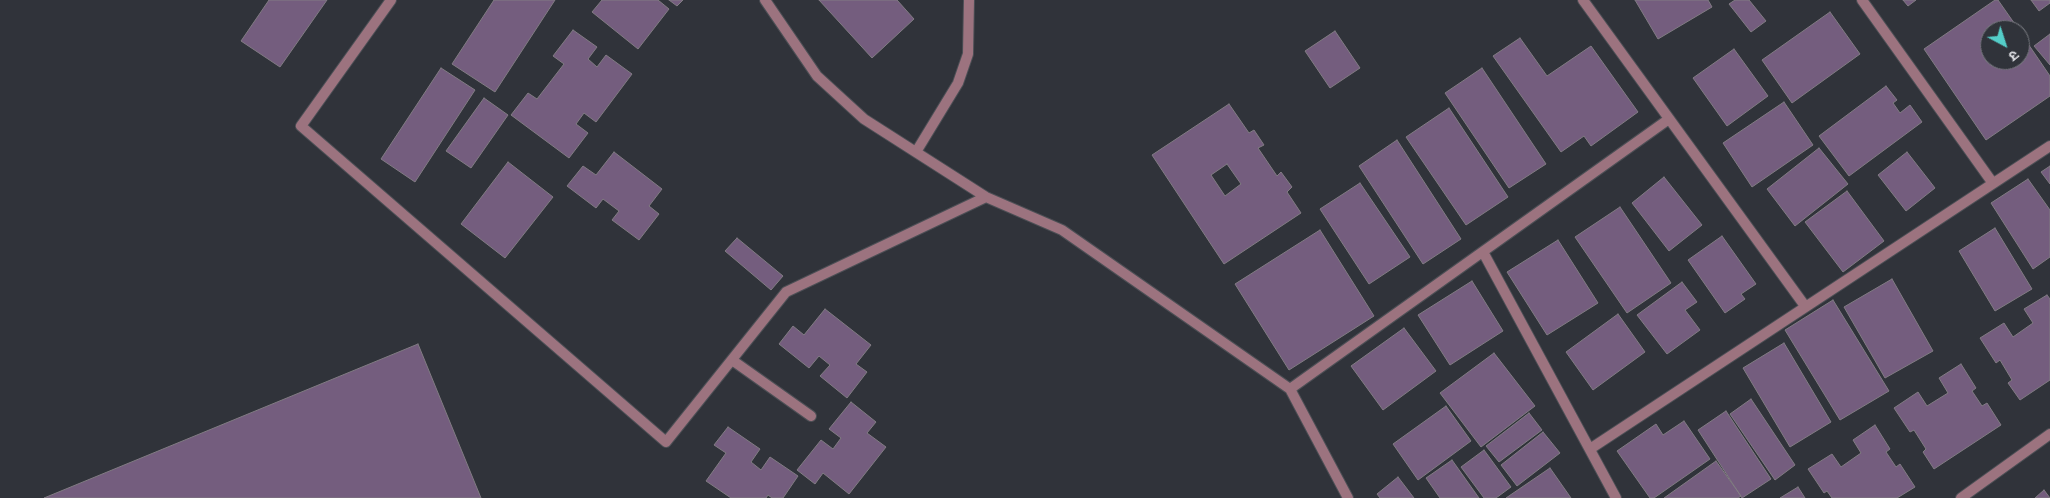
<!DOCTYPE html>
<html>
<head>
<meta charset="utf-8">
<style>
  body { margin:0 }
  #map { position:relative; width:2050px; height:498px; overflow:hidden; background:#30333a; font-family:Lato,"Noto Sans Devanagari",sans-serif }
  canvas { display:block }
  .north { position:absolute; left:1980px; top:20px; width:50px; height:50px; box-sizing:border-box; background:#30333a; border:1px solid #76787e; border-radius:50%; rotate:140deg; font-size:14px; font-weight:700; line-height:20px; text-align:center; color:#dedfe4 }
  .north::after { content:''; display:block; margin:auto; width:18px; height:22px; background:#54cdc8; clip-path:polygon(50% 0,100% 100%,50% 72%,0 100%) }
</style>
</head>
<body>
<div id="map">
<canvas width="2050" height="498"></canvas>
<div class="north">उ</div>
</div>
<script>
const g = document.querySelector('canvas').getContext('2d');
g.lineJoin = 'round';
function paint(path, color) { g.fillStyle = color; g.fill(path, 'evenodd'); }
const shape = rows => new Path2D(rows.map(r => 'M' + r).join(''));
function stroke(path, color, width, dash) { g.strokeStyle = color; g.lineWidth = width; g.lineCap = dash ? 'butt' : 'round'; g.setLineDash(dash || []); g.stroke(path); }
const building = shape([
  [269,0,327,0,280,67,241,41,269,0],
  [494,0,555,0,495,92,452,64,494,0],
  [602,0,658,0,669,9,638,49,592,12,602,0],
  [669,0,683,0,677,6,669,0],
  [819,0,897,0,914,19,872,58,819,0],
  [1635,0,1708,0,1712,7,1658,39,1635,0],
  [1735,0,1749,0,1766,21,1751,32,1729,4,1735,0],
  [1903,0,1916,0,1908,6,1903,0],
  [1995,0,1998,0,2019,30,1990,30,1990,60,2020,60,2020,32,2050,76,2050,96,1986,140,1924,49,1995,0],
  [2031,0,2050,0,2050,3,2039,11,2031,0],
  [1830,12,1860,54,1792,103,1762,60,1830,12],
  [573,30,597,47,588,59,597,67,606,55,632,74,596,122,584,113,576,124,588,133,569,158,511,115,528,93,537,99,564,64,553,56,573,30],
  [1335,31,1360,68,1330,88,1305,51,1335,31],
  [2050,34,2050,65,2034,46,2050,34],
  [1520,38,1547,76,1591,46,1638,112,1591,146,1584,136,1561,152,1493,56,1520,38],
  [1734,49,1768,96,1727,126,1693,78,1734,49],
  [441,68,475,90,415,182,381,159,441,68],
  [1482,68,1546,164,1509,188,1445,93,1482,68],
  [1886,86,1897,100,1893,103,1900,113,1910,105,1922,122,1849,176,1819,136,1886,86],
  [484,98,508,115,471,168,446,151,484,98],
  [1784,102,1813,145,1752,187,1723,143,1784,102],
  [1229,104,1249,133,1254,130,1264,145,1258,148,1277,176,1281,172,1292,187,1287,192,1301,213,1224,264,1152,155,1229,104],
  [1227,164,1241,184,1225,196,1211,175,1227,164],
  [1449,108,1508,197,1466,225,1406,137,1449,108],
  [1397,140,1461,239,1423,264,1359,166,1397,140],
  [1819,148,1848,184,1795,226,1767,189,1819,148],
  [614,152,662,189,649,206,659,214,639,240,612,220,619,211,603,199,596,208,567,186,583,166,596,175,614,152],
  [1907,152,1935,188,1906,211,1878,175,1907,152],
  [508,162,553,197,505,258,461,224,508,162],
  [2050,166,2050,184,2041,172,2050,166],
  [1664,177,1702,225,1669,251,1632,203,1664,177],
  [2028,179,2050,210,2050,257,2033,269,1991,203,2028,179],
  [1360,183,1410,257,1369,284,1320,209,1360,183],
  [1847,191,1884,241,1843,272,1805,222,1847,191],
  [1620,207,1671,283,1627,313,1575,237,1620,207],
  [1995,228,2032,289,1995,311,1959,251,1995,228],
  [1320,230,1374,316,1289,370,1235,284,1320,230],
  [1722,236,1756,284,1741,294,1745,299,1725,313,1688,260,1722,236],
  [737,238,783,276,771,290,725,251,737,238],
  [1558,240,1598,303,1547,335,1507,272,1558,240],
  [1892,279,1933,351,1885,378,1844,307,1892,279],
  [1472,281,1503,331,1450,365,1418,315,1472,281],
  [1682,282,1697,302,1685,310,1700,330,1667,354,1637,315,1682,282],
  [2047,295,2050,299,2050,380,2020,400,2008,383,2012,380,2000,360,1996,363,1980,338,2004,323,2013,337,2033,323,2024,309,2047,295],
  [1833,300,1889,391,1840,420,1785,330,1833,300],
  [825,309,871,345,856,364,867,372,847,398,820,376,830,365,819,356,809,368,779,344,793,326,804,335,825,309],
  [1618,314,1645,352,1593,390,1566,352,1618,314],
  [1404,328,1436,371,1383,410,1351,366,1404,328],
  [1784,343,1831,422,1790,447,1743,368,1784,343],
  [418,344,481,498,44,498,418,344],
  [1494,353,1535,406,1481,447,1440,393,1494,353],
  [1961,364,1976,388,1972,391,1982,406,1987,403,2001,425,1934,469,1923,452,1926,449,1914,430,1910,432,1894,408,1918,392,1927,406,1948,393,1939,378,1961,364],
  [1751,399,1795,465,1775,480,1730,414,1751,399],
  [851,402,876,422,867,433,886,447,849,494,823,473,815,484,797,470,821,440,833,449,841,438,829,429,851,402],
  [1446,406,1471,441,1418,480,1393,444,1446,406],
  [1726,411,1771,479,1742,498,1698,430,1726,411],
  [1529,413,1542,430,1499,462,1486,446,1529,413],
  [1684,421,1710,459,1654,498,1650,498,1617,451,1656,424,1663,435,1684,421],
  [1875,425,1890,449,1886,452,1896,467,1900,464,1915,487,1897,498,1832,498,1827,491,1824,493,1808,469,1832,454,1841,467,1861,453,1853,440,1875,425],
  [728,427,760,449,751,462,761,470,770,457,798,476,783,498,772,498,768,495,766,498,731,498,706,481,726,453,714,445,728,427],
  [1543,432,1560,453,1517,486,1501,465,1543,432],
  [1484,450,1511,487,1496,498,1484,498,1461,467,1484,450],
  [1452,460,1479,498,1440,498,1426,478,1452,460],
  [1716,461,1741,496,1738,498,1664,498,1716,461],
  [1550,468,1571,498,1506,498,1550,468],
  [1398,477,1414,498,1380,498,1377,494,1398,477],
  [1798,487,1805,498,1780,498,1798,487],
  [2044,490,2050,498,2035,498,2044,490]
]);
paint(building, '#745d7e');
stroke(building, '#817c83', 1);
const minor = shape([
  [391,0,301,126,666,442,786,292,986,197],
  [765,0,817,76,864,119,986,197,1062,230,1290,389,1348,498],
  [1583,0,1805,306],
  [1862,0,1992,182],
  [916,152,958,83,968,54,969,0],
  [1483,252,1616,498],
  [732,360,811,416],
  [1290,389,1669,119],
  [1590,449,2050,146],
  [1961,498,2050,434]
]);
stroke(minor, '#4c4f55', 12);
stroke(minor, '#9c737f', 10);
</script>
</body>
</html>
